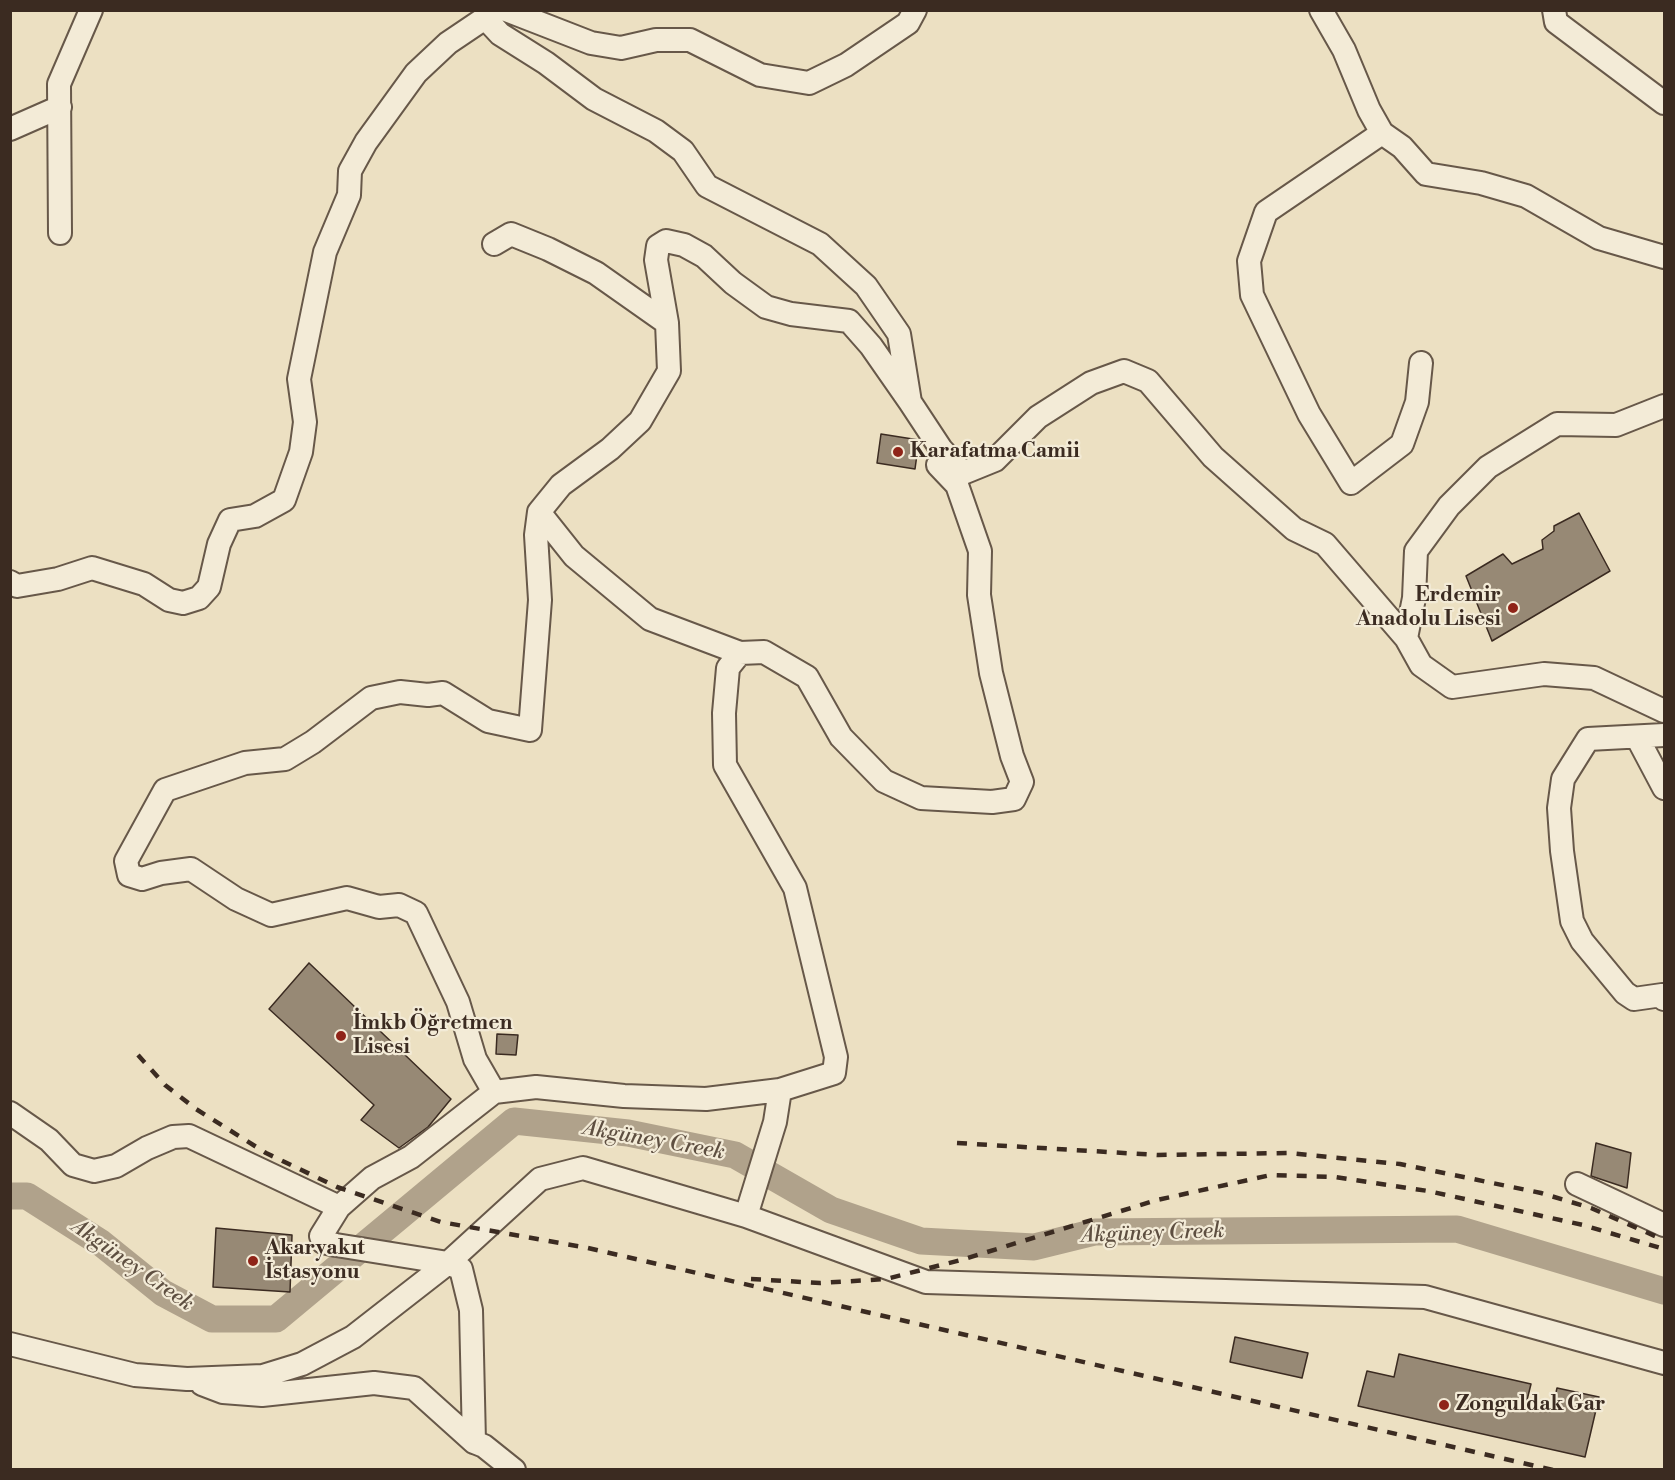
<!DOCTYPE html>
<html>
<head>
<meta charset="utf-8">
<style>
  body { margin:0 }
  #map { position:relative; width:1675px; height:1480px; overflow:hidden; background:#ece0c2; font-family:"Libre Bodoni",serif }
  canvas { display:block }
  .frame { position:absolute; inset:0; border:12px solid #3b2b21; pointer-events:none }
</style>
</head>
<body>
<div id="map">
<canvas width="1675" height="1480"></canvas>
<div class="frame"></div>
</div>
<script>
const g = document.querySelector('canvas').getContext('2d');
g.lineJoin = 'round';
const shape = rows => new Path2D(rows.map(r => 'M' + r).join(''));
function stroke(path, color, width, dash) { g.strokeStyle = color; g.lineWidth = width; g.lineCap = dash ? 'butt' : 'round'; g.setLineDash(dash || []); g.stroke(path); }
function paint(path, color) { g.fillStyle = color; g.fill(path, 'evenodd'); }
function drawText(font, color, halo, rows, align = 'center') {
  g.font = font + ' "Libre Bodoni",serif'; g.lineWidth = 4.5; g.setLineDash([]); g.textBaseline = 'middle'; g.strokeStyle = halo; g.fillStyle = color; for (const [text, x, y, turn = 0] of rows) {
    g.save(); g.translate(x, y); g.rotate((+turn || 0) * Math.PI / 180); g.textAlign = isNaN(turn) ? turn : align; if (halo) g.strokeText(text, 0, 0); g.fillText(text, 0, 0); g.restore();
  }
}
stroke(shape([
  [10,1196,27,1196,101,1243,163,1293,212,1319,276,1319,514,1121,628,1133,735,1155,831,1210,921,1241,1034,1247,1095,1232,1457,1229,1664,1291]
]), '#b0a28b', 27);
const building = shape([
  [881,434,919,440,915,469,877,463,881,434],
  [1579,513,1610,571,1492,641,1466,576,1503,554,1512,564,1543,549,1542,540,1554,531,1554,526,1579,513],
  [309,963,451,1099,428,1127,399,1148,361,1120,374,1105,269,1009,309,963],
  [497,1034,518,1035,516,1055,496,1054,497,1034],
  [1596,1143,1631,1153,1627,1188,1591,1176,1596,1143],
  [216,1228,292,1235,290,1292,213,1287,216,1228],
  [1235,1337,1308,1353,1302,1378,1230,1362,1235,1337],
  [1399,1354,1531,1384,1526,1404,1552,1410,1557,1388,1599,1397,1585,1457,1358,1406,1367,1371,1394,1377,1399,1354]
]);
paint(building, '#978975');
stroke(building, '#3b2b21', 1.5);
const minor = shape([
  [506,10,591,43,621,48,656,40,690,40,760,75,809,83,846,65,908,23,915,10],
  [1321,10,1344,50,1369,110,1382,133,1402,147,1426,174,1481,183,1526,196,1599,238,1664,257],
  [1554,10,1556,22,1664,103],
  [486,19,500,34,546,63,594,99,656,131,683,151,707,186,820,244,866,286,899,334,910,402,941,449,963,473,995,460,1038,417,1091,383,1124,371,1148,381,1213,457,1294,529,1325,544,1406,638,1421,665,1452,687,1544,674,1594,678,1664,711],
  [10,129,60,107],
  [1382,133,1266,212,1249,261,1252,295,1309,414,1351,483,1402,444,1417,402,1421,363],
  [60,233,59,84,91,10],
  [494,244,511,234,548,249,596,273,667,323],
  [539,512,574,556,650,619,740,653],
  [10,582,17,586,58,579,92,568,144,584,169,600,183,603,199,598,209,587,219,544,230,520,255,516,284,500,301,452,305,422,299,379,325,252,349,195,350,171,366,142,416,73,448,43,497,10],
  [1406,638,1414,598,1416,551,1449,506,1488,467,1557,424,1616,425,1664,406],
  [1664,735,1588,739,1563,779,1559,808,1562,851,1572,921,1582,941,1625,993,1634,999,1662,995,1664,999],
  [1637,737,1664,788],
  [780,1090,834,1073,836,1057,795,888,725,765,724,713,728,668,740,653,764,652,807,677,841,737,884,781,921,798,992,802,1014,799,1022,782,1012,756,991,673,979,595,980,551,957,485,938,465],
  [494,1092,475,1059,458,1002,416,913,399,905,379,907,347,898,271,915,236,899,191,869,161,873,142,879,129,875,126,861,165,790,245,763,285,759,313,742,371,698,400,692,428,695,443,693,488,721,530,730,540,600,536,535,539,512,561,485,610,449,640,421,669,371,667,323,656,260,658,246,666,241,684,245,704,256,733,283,766,307,791,314,849,321,871,346,910,402],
  [10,1113,49,1140,73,1165,94,1171,116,1166,147,1148,173,1137,189,1136,339,1207],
  [1577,1184,1664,1225],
  [10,1344,135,1375,187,1379,263,1376,302,1364,353,1337,448,1263,540,1179,583,1168,746,1216,926,1282,1425,1297,1664,1363],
  [202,1384,223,1392,262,1395,374,1383,414,1388,474,1442,484,1446,514,1470],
  [474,1442,471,1310,461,1269,448,1263,336,1245,323,1242,321,1236,339,1207,372,1178,411,1157,494,1092,536,1087,624,1096,706,1099,780,1090,775,1122,746,1216]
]);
stroke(minor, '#675849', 26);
stroke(minor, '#f3ebd7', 22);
stroke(shape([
  [138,1055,165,1085,196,1109,266,1153,337,1187,441,1222,588,1248,1553,1470],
  [957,1143,1158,1155,1288,1153,1400,1164,1541,1193,1591,1208,1664,1240],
  [751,1279,820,1283,886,1279,961,1260,1157,1200,1271,1175,1335,1177,1428,1191,1583,1225,1664,1249]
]), '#3b2b21', 4.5, [10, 10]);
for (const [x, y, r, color] of [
  [898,452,6,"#8f2418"],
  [1513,608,6,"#8f2418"],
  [341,1036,6,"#8f2418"],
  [253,1261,6,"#8f2418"],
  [1444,1405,6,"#8f2418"]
]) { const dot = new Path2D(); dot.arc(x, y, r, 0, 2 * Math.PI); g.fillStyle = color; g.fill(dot); stroke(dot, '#f3ebd7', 2); }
drawText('bold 21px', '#3b2b21', '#f3ebd7', [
  ["Karafatma Camii",910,452],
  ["Erdemir",1501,596,"right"],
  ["Anadolu Lisesi",1501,620,"right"],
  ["İmkb Öğretmen",353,1024],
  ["Lisesi",353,1048],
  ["Akaryakıt",265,1249],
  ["İstasyonu",265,1273],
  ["Zonguldak Gar",1456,1405]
], 'left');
drawText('italic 22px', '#5e4f41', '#f3ebd7', [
  ["Akgüney Creek",654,1141,10],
  ["Akgüney Creek",1153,1234,-2],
  ["Akgüney Creek",132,1266,35]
]);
</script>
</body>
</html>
